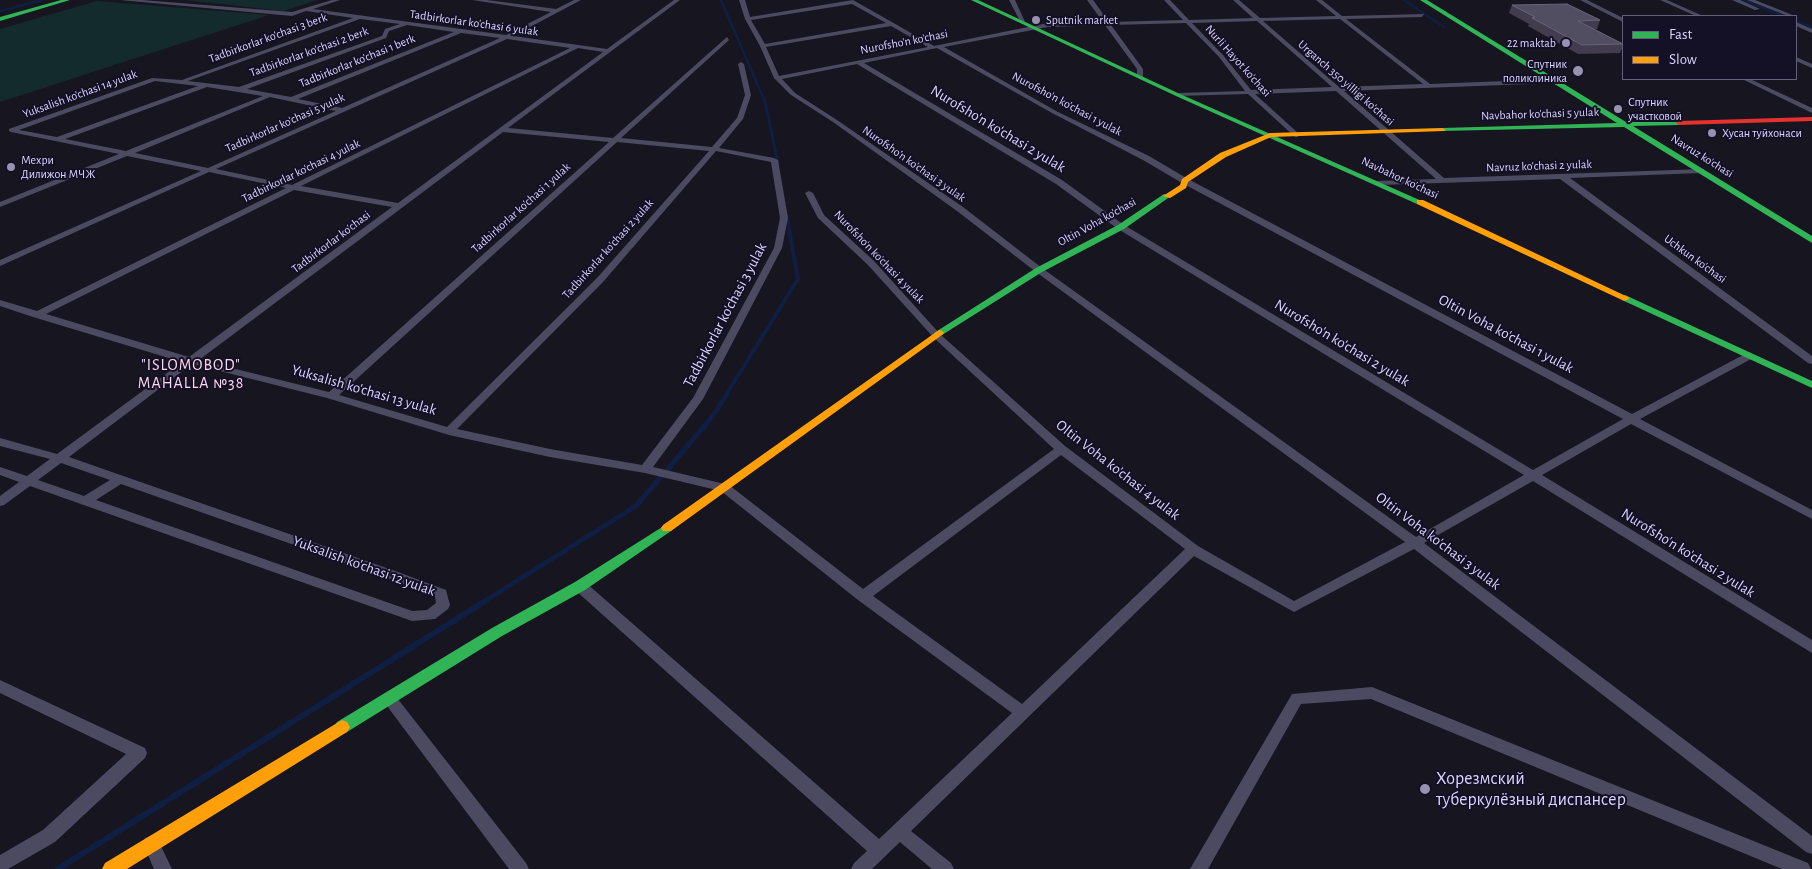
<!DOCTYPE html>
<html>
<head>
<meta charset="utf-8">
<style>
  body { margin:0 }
  #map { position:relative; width:1812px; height:869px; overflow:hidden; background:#171520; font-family:"Alegreya Sans",sans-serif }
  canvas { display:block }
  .legend { position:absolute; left:1622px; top:15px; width:175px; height:65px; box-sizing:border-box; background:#141025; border:1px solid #645f7c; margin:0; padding:6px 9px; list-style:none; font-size:15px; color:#dbd5fe }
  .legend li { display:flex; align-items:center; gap:10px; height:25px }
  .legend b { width:25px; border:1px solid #645f7c }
</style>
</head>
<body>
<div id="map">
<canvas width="1812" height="869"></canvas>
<ul class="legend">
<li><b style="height:6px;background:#30b455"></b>Fast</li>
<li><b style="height:6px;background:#ff9f0a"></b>Slow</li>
</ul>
</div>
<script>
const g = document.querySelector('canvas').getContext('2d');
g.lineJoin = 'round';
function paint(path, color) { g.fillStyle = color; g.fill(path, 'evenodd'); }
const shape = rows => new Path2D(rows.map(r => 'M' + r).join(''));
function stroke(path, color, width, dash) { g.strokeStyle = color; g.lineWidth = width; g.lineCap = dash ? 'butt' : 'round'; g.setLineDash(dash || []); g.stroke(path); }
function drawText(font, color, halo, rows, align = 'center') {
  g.font = font + ' "Alegreya Sans",sans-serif'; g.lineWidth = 4; g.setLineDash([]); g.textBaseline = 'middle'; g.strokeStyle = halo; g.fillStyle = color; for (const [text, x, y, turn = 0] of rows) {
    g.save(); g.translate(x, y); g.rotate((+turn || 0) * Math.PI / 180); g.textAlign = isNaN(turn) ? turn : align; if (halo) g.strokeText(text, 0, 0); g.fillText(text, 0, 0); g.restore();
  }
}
paint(shape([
  [185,0,317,0,284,11],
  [97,1,269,15,0,102,0,29]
]), '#142b2d');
stroke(shape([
  [721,0,765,102],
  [1404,0,1444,27],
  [1743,0,1784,16],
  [0,11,42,0],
  [1796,21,1812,27]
]), '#0f1f43', 2.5);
stroke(shape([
  [765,101,778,164],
  [787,216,790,231]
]), '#0f1f43', 3);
stroke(shape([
  [726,395,798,279,789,230]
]), '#0f1f43', 4);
stroke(shape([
  [480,604,636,506,713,416,727,394]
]), '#0f1f43', 5);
stroke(shape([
  [58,869,482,603]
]), '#0f1f43', 6);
paint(shape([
  [120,0,142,0,292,12,332,0,340,0,313,9,506,35,551,12,472,0,487,0,556,9,574,0,581,0,513,36,607,49,674,0,680,0,508,128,613,138,727,37,729,40,621,138,712,147,737,118,745,95,738,64,741,62,744,64,751,95,743,119,719,148,774,158,778,160,788,218,782,248,703,399,653,467,729,485,863,589,1054,449,934,338,868,265,818,218,805,193,809,191,813,193,824,215,874,261,940,334,1065,446,1198,546,1294,601,1405,542,1036,272,957,211,833,122,791,95,774,78,760,46,745,19,739,0,745,0,750,17,853,0,934,46,1048,23,1103,22,1087,0,1093,0,1109,22,1183,20,1164,0,1170,0,1189,20,1253,18,1233,0,1239,0,1260,18,1336,16,1316,0,1322,0,1342,16,1424,14,1422,17,1346,19,1430,84,1530,80,1533,82,1530,84,1344,91,1444,178,1704,169,1704,173,1701,173,1570,178,1812,356,1812,364,1808,363,1560,179,1379,185,1375,183,1376,181,1436,179,1336,91,1255,94,1298,133,1298,137,1295,137,1248,94,1176,96,1176,94,1178,93,1245,91,1219,57,1186,23,1111,25,1143,69,1143,77,1140,79,1137,77,1137,69,1105,25,1048,27,944,47,1056,111,1149,156,1188,179,1632,414,1745,354,1753,354,1754,356,1753,358,1640,419,1812,510,1812,519,1631,424,1542,475,1812,640,1812,653,1533,481,1424,543,1812,836,1812,854,1806,852,1414,549,1294,612,1194,556,911,831,951,863,954,869,932,869,900,842,872,869,851,869,854,863,867,851,575,590,573,586,575,582,580,581,585,582,879,839,1012,713,858,600,721,491,645,473,550,457,449,435,327,398,192,364,69,457,398,572,446,590,450,605,448,609,435,619,412,621,30,486,4,505,0,506,0,496,19,482,0,475,0,467,27,476,50,459,0,446,0,438,57,454,182,362,33,317,0,306,0,300,37,311,286,188,209,172,0,266,0,260,201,171,127,156,0,207,0,202,119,154,11,132,9,131,9,129,152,78,182,80,353,18,306,11,292,16,120,0],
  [852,4,886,23,765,44,751,20,852,4],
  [360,19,400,24,385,29,382,36,239,87,188,81,360,19],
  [1340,19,1423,84,1339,87,1263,21,1340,19],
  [1257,21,1332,87,1251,90,1223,55,1192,23,1257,21],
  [407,25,454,32,291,97,247,89,386,38,389,31,407,25],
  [891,26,928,47,779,76,766,47,891,26],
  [461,33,500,38,342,108,298,99,461,33],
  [507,39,570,48,292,185,216,169,507,39],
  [578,48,603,52,398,203,301,186,578,48],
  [937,48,1052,113,1143,160,1182,183,1623,419,1533,470,1124,225,1062,180,864,63,937,48],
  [857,64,1056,184,1118,229,1524,475,1416,537,1042,268,963,207,837,120,795,93,782,79,857,64],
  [155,81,198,86,57,137,19,130,155,81],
  [207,87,263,96,126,151,65,139,207,87],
  [270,97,336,111,208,168,135,153,270,97],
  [503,132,609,142,329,392,199,360,503,132],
  [617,142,709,151,597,278,447,427,339,395,617,142],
  [716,151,771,162,780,218,774,248,693,398,642,465,550,449,457,429,603,282,716,151],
  [294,190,392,207,189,357,46,314,294,190],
  [1061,455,1185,549,1022,704,873,596,1061,455],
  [61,463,110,480,84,496,38,480,61,463],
  [121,484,388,578,435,597,436,603,427,610,412,611,96,500,121,484],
  [1009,0,1015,0,1026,24,1021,23,1009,0],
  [1580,0,1587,0,1623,18,1623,22,1580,0],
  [1660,0,1667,0,1703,16,1696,16,1660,0],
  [1732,0,1740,0,1760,9,1755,10,1732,0],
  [1747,0,1755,0,1795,16,1788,16,1747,0],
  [1796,22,1812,29,1812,33,1796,26,1796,22],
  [1796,57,1812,64,1812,68,1796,61,1796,57],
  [1742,79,1750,79,1812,108,1812,113,1742,79],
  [0,680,145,748,147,753,145,758,55,842,8,869,0,869,0,855,43,830,126,754,0,693,0,680],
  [1372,687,1808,863,1811,869,1782,869,1371,699,1301,704,1208,869,1190,869,1292,694,1372,687],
  [389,692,394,694,526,863,529,869,509,869,384,702,382,698,384,694,389,692],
  [151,836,157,838,172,869,154,869,143,844,145,838,151,836]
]), '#4c4a61');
paint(shape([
  [61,0,70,0,0,21,0,17,61,0],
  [971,0,978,0,1180,94,1424,202,1417,204,1176,96,971,0],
  [1420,0,1427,0,1626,122,1681,122,1681,124,1679,125,1633,126,1812,236,1812,243,1624,127,1440,131,1438,130,1442,128,1617,123,1420,0],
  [1164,194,1171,196,1124,229,1042,272,942,335,936,335,934,333,1036,268,1118,225,1164,194],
  [1625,295,1812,381,1812,388,1622,300,1622,296,1625,295],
  [667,524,671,525,673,528,671,531,585,590,502,636,347,732,342,734,337,732,334,727,337,722,492,628,575,582,667,524]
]), '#30b455');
paint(shape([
  [1442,128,1446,130,1444,131,1271,137,1226,157,1188,182,1186,188,1170,198,1163,196,1180,185,1182,179,1220,153,1270,133,1442,128],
  [1417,200,1423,200,1630,298,1625,301,1622,300,1417,204,1417,200],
  [939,330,942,331,944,333,942,335,671,531,663,531,661,528,663,525,939,330],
  [342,720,347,722,350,727,347,732,127,869,102,869,105,863,342,720]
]), '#ff9f0a');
paint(shape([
  [1812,117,1812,121,1679,125,1676,123,1679,121,1812,117]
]), '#e5322d');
paint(shape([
  [1512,5,1600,20,1597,29,1594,29,1623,44,1623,46,1620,53,1578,54,1528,26,1529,24,1509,13]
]), '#413d4f');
const building = shape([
  [1567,4,1600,20,1578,21,1623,44,1582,45,1532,18,1535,17,1512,5,1567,4]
]);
paint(building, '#514e62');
stroke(building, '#67637a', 1);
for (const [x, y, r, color] of [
  [1036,20,5,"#9692b0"],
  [1566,43,5,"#9692b0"],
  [1578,71,6,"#9692b0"],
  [1618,109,5,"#9692b0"],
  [1712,133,5,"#9692b0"],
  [11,167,5,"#9692b0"],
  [1425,789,6,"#9692b0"]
]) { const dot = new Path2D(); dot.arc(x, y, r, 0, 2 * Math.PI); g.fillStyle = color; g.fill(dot); stroke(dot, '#141025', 2); }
drawText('12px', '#dbd5fe', '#141025', [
  ["Sputnik market",1046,20],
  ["22 maktab",1556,43,"right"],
  ["Спутник",1567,64,"right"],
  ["поликлиника",1567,78,"right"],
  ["Спутник",1628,102],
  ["участковой",1628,116],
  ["Хусан туйхонаси",1722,133],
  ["Мехри",21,160],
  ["Дилижон МЧЖ",21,174]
], 'left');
drawText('12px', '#dbd5fe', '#141025', [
  ["Tadbirkorlar ko'chasi 6 yulak",474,23,8],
  ["Tadbirkorlar ko'chasi 3 berk",268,38,-20],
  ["Nurofsho'n ko'chasi",904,42,-11],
  ["Tadbirkorlar ko'chasi 2 berk",309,52,-20],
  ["Tadbirkorlar ko'chasi 1 berk",357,61,-22],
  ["Nurli Hayot ko'chasi",1238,61,48],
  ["Urganch 350 yilligi ko'chasi",1346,83,41],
  ["Yuksalish ko'chasi 14 yulak",80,94,-20],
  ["Nurofsho'n ko'chasi 1 yulak",1067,104,28],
  ["Navbahor ko'chasi 5 yulak",1540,114,-2],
  ["Tadbirkorlar ko'chasi 5 yulak",285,123,-24],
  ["Navruz ko'chasi",1702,156,32],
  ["Nurofsho'n ko'chasi 3 yulak",914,164,35],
  ["Navruz ko'chasi 2 yulak",1539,166,-2],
  ["Tadbirkorlar ko'chasi 4 yulak",301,171,-26],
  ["Navbahor ko'chasi",1400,178,25],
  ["Tadbirkorlar ko'chasi 1 yulak",521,208,-42],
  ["Oltin Voha ko'chasi",1097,222,-29],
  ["Tadbirkorlar ko'chasi",331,242,-37],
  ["Tadbirkorlar ko'chasi 2 yulak",608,249,-48],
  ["Nurofsho'n ko'chasi 4 yulak",879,257,46],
  ["Uchkun ko'chasi",1695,259,36]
]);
drawText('15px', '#dbd5fe', '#141025', [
  ["Nurofsho'n ko'chasi 2 yulak",998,129,31],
  ["Tadbirkorlar ko'chasi 3 yulak",725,315,-62],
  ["Oltin Voha ko'chasi 1 yulak",1506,334,28],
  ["Nurofsho'n ko'chasi 2 yulak",1342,343,31],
  ["Yuksalish ko'chasi 13 yulak",364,390,16],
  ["Oltin Voha ko'chasi 4 yulak",1118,470,38],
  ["Oltin Voha ko'chasi 3 yulak",1438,541,37],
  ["Nurofsho'n ko'chasi 2 yulak",1688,553,32],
  ["Yuksalish ko'chasi 12 yulak",364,566,20]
]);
g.letterSpacing = '1px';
drawText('16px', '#fed7ee', '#141025', [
  ["\"ISLOMOBOD\"",191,365],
  ["MAHALLA №38",191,383]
]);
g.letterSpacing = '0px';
drawText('18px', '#dbd5fe', '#141025', [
  ["Хорезмский",1436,779],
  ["туберкулёзный диспансер",1436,800]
], 'left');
</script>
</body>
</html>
